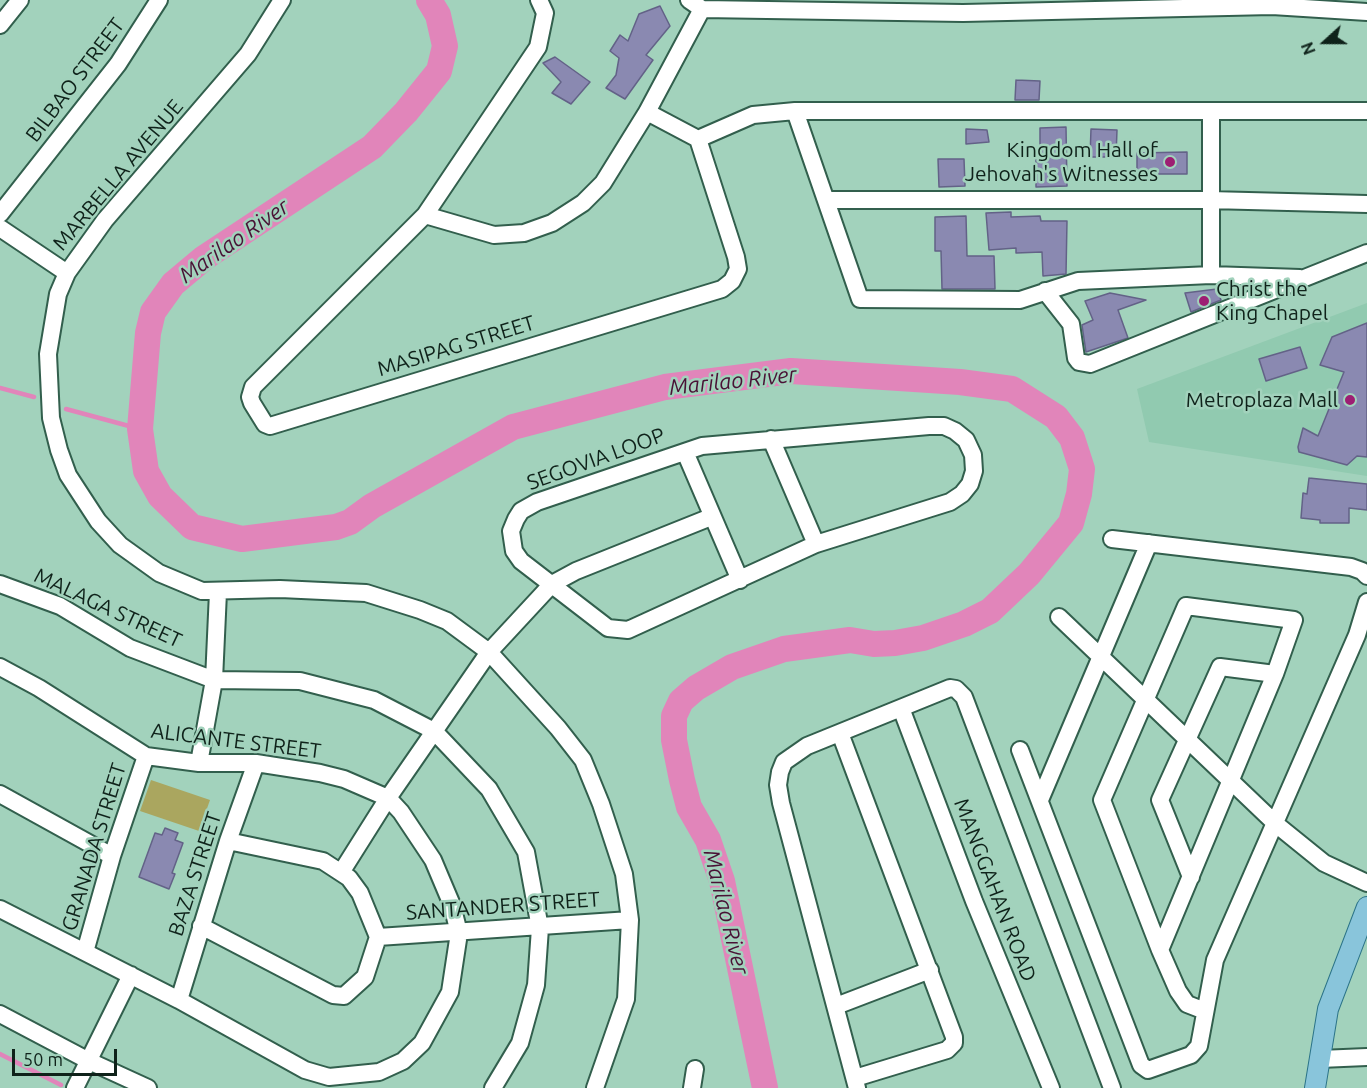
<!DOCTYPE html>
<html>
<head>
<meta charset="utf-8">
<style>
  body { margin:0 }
  #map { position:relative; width:1367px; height:1088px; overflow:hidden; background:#a2d2bc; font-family:Ubuntu,sans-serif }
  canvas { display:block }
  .north { position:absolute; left:1295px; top:12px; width:60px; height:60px; -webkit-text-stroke:4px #a2d2bc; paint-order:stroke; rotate:249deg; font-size:16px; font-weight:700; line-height:24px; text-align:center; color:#0f221a }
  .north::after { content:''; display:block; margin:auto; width:21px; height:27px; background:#0f221a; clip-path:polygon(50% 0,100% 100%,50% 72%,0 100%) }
  .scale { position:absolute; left:12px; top:1049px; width:105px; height:27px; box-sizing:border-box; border:3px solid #0f221a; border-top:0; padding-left:8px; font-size:18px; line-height:21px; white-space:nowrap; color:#0f221a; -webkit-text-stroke:4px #a2d2bc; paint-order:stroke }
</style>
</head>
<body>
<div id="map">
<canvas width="1367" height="1088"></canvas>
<div class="north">N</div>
<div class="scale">50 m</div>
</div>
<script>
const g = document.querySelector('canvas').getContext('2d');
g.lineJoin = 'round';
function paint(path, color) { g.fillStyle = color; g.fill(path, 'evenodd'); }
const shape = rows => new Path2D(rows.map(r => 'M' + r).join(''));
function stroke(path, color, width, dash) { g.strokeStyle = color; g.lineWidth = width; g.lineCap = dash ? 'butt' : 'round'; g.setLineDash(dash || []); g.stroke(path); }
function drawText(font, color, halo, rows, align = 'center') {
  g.font = font + ' Ubuntu,sans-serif'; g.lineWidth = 5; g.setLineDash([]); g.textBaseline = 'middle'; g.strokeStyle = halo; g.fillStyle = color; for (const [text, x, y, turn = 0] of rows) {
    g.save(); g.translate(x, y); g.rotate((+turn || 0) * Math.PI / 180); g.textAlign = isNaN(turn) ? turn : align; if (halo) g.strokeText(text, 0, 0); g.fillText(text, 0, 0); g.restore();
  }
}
paint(shape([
  [1367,303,1367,476,1149,442,1137,389]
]), '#91cab0');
paint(shape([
  [151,780,210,800,199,831,140,811]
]), '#aaa65f');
stroke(shape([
  [0,388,34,397],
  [66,409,140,429],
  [0,1054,61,1085]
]), '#e185ba', 4.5);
stroke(shape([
  [429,0,438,15,445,46,439,71,406,112,372,147,204,258,173,284,153,312,148,333,140,429,146,471,160,496,192,527,242,539,336,527,350,522,372,506,513,427,665,387,791,371,960,382,1012,389,1056,417,1072,438,1082,469,1079,494,1071,523,1029,574,990,611,964,624,923,638,895,643,874,644,850,640,784,649,732,667,696,688,681,701,674,716,674,740,682,780,689,807,708,840,722,881,765,1088]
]), '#e185ba', 26);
const building = shape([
  [660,6,670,26,646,55,653,60,625,99,606,88,616,75,619,58,610,51,620,35,628,41,639,14,660,6],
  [555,57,590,82,571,104,552,93,561,82,543,63,555,57],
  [1016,80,1040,81,1039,100,1015,100,1016,80],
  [1066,127,1067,186,1036,187,1036,159,1040,159,1040,128,1066,127],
  [966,129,987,130,989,142,966,144,966,129],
  [1091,129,1117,130,1116,157,1090,157,1091,129],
  [1187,152,1187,174,1137,174,1137,153,1187,152],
  [938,159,964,159,965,186,939,187,938,159],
  [1011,212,1011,217,1040,216,1041,221,1067,221,1066,274,1043,276,1042,252,1016,253,1016,248,989,250,986,213,1011,212],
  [966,216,967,256,994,256,995,289,942,289,941,251,935,251,935,217,966,216],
  [1217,289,1221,300,1191,312,1185,293,1217,289],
  [1110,293,1146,300,1118,310,1128,338,1086,352,1082,325,1093,320,1085,301,1110,293],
  [1367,323,1367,457,1357,456,1347,465,1299,452,1298,447,1303,428,1318,436,1344,372,1320,365,1332,337,1367,323],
  [1300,347,1307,368,1266,381,1259,359,1300,347],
  [1309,478,1367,484,1367,510,1349,508,1349,523,1320,523,1320,520,1301,518,1303,493,1307,494,1309,478],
  [165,828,178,833,175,840,183,843,172,873,175,874,169,889,139,877,155,833,162,835,165,828]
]);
paint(building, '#8a89b1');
stroke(building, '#636287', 1.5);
const minor = shape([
  [282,0,248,54,105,220,67,273,58,294,48,354,51,418,59,450,68,475,98,521,120,545,159,573,202,591,280,589,366,593,420,610,447,621,489,652,558,728,583,760,601,804,624,874,630,920,626,999,595,1088],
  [539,0,545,13,538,47,425,215,253,387,250,397,252,403,265,424,270,426,722,289,732,281,738,269,736,257,698,139,647,112],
  [689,0,702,9],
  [702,9,963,13,1272,6,1367,12],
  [0,25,20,0],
  [795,111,860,299,1020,300,1078,281,1211,275,1300,278],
  [698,139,753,115,795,111,1367,111],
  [826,200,1209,200,1367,204],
  [0,214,118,64,159,0],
  [425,215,494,235,524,233,552,223,583,203,603,183,647,112,702,9],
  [0,228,67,273],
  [1211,275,1211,111],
  [1045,291,1071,324,1076,358,1079,362,1090,364,1367,253],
  [929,426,944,426,955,431,966,440,973,455,974,471,970,484,962,494,950,502,816,544,628,630,608,628,521,561,514,551,511,531,516,519,521,511,537,502,702,446,929,426],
  [771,439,816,544],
  [685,452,740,580],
  [1112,539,1351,567,1362,571,1367,576],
  [0,584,60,606,130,648,214,680,300,681,374,700,434,731,489,789,526,852,540,928,536,985,520,1043,493,1088],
  [1059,617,1277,825,1324,863,1367,883],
  [0,667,39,688,146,756,199,763,256,763,320,773,344,779,388,798,401,812,433,860,452,905,459,933,450,992,422,1043,403,1061,379,1072,329,1077,305,1070,179,1000,0,909],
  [901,708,974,901,1051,1088],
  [840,733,954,1037,954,1043,947,1050,855,1078],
  [1020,750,1141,1065,1148,1070,1191,1055,1199,1046,1215,960,1357,635,1367,602],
  [199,763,214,680,218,592],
  [0,794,112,856],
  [1040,800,1149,543],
  [342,871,388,798,489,652,552,584,576,571,711,517],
  [1191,877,1160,800,1220,667,1275,674],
  [201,926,333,995,344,996,365,977,378,937,360,893,349,878,323,861,228,841],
  [378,937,630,920],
  [1160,950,1275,674,1294,620,1186,606,1102,800,1160,950,1178,991,1187,1004,1205,1011],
  [85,952,112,856,146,756],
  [179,1000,228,841,256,763],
  [836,1006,930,970],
  [0,1014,89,1061,148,1088],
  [1320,1059,1367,1057],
  [75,1088,131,975],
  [692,1088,695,1069],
  [857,1088,781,803,778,785,780,772,784,762,807,746,950,688,956,689,964,697,1112,1088]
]);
const major = shape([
  [1315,1088,1328,1009,1367,907]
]);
stroke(minor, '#325f4d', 20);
stroke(major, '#2b7388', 22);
stroke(minor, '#fff', 16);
stroke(major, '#89c5db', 20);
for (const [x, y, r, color] of [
  [1170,162,6,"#9d1e73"],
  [1204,301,6,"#9d1e73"],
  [1350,400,6,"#9d1e73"]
]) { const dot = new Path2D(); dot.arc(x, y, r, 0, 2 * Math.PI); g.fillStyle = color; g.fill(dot); stroke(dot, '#a2d2bc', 2); }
drawText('21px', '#0f221a', '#a2d2bc', [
  ["BILBAO STREET",75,80,-53],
  ["MARBELLA AVENUE",118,175,-50],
  ["MASIPAG STREET",456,346,-17],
  ["SEGOVIA LOOP",596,459,-20],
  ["MALAGA STREET",108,608,25],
  ["ALICANTE STREET",236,741,7],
  ["GRANADA STREET",94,847,-73],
  ["BAZA STREET",195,874,-72],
  ["MANGGAHAN ROAD",995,890,69],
  ["SANTANDER STREET",503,906,-4]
]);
drawText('21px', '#0f221a', '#a2d2bc', [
  ["Kingdom Hall of",1158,150],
  ["Jehovah's Witnesses",1158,174],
  ["Christ the",1216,289,"left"],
  ["King Chapel",1216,313,"left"],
  ["Metroplaza Mall",1338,400]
], 'right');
drawText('italic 22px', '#491135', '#a2d2bc', [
  ["Marilao River",234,241,-35],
  ["Marilao River",733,381,-6],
  ["Marilao River",726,912,76]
]);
</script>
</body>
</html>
